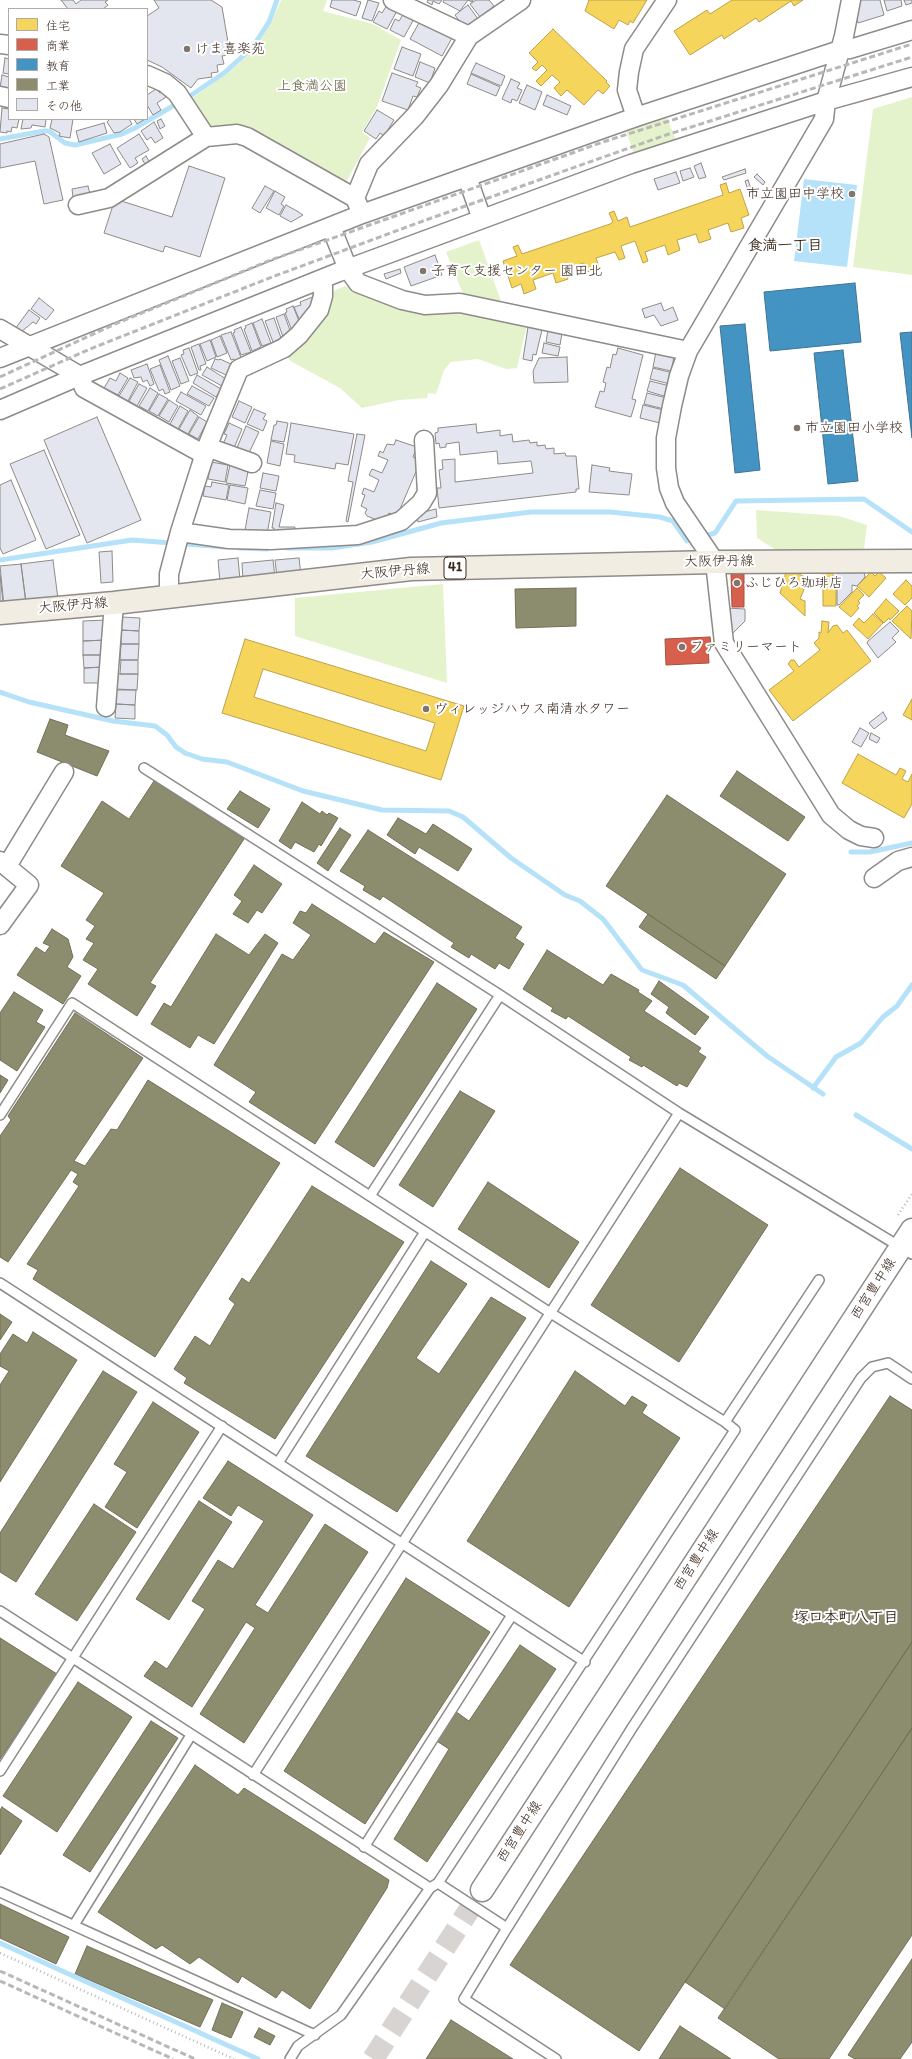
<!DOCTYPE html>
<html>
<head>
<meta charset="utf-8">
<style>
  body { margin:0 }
  #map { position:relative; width:912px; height:2059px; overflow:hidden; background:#fff; font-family:Itim,"Klee One",sans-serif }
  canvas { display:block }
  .legend { position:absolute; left:8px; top:8px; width:140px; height:112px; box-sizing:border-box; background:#fff; border:1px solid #b1aaa5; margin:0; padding:5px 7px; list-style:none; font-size:12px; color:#3b2a1e }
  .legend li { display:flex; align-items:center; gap:8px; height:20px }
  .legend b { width:20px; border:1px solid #b1aaa5 }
</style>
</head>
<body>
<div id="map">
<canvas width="912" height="2059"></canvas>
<ul class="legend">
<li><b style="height:11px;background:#f6d55c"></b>住宅</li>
<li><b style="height:11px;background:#d6604d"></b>商業</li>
<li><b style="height:11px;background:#4393c3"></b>教育</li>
<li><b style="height:11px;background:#8c8c6e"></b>工業</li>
<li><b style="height:11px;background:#e3e5ef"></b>その他</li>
</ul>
</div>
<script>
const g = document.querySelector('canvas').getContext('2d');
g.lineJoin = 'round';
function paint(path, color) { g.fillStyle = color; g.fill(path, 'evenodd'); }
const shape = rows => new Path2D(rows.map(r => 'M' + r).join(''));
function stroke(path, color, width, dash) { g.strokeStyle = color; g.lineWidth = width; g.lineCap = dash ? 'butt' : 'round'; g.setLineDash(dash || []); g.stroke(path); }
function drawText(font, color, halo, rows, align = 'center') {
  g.font = font + ' Itim,"Klee One",sans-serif'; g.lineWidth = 4; g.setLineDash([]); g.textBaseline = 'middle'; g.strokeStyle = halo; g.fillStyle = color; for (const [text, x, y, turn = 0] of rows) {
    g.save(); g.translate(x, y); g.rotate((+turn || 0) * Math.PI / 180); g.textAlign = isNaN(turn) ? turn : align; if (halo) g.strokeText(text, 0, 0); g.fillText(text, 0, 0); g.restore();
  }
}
paint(shape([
  [281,0,327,0,323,11,373,24,401,40,377,107,362,132,370,138,344,186,205,125,191,99,225,75,254,50,271,23],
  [912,97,912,275,853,267,873,109],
  [667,118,676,140,634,154,626,131],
  [479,240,501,301,464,296,446,252],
  [345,286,396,304,460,309,527,325,517,368,506,369,478,359,451,362,444,370,436,394,428,393,427,398,399,400,362,408,340,388,292,362,283,353,329,293],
  [756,510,839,516,867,525,864,550,779,552,757,538],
  [443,584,447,683,295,636,295,598]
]), '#e4f3cb');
paint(shape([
  [804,179,857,185,847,267,794,261]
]), '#b6e2f9');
const homes = shape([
  [589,0,647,0,633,23,630,21,628,25,619,20,614,29,585,11,589,0],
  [732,0,803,0,794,6,791,1,759,22,756,18,724,39,722,35,690,55,674,31,707,10,710,14,732,0],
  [553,29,607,81,606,82,610,86,603,94,598,90,584,105,567,90,561,96,554,88,560,82,552,75,541,86,536,81,547,70,542,65,536,71,532,68,538,62,529,53,553,29],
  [726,183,729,193,740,189,749,215,741,218,744,228,731,232,728,223,708,230,711,239,699,243,696,234,677,240,680,250,668,255,665,245,645,252,648,261,643,263,635,241,621,246,625,258,619,260,615,252,596,258,599,267,587,272,584,263,565,269,568,279,556,283,553,273,533,280,536,289,524,294,521,284,512,288,503,261,517,256,513,247,518,245,522,254,610,224,613,222,609,213,614,211,618,221,627,217,630,227,723,195,720,185,726,183],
  [786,572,795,572,805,577,803,584,806,585,800,599,805,601,805,616,780,593,786,572],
  [823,572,833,572,833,578,836,579,836,606,823,606,823,572],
  [871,572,875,576,879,572,886,578,869,597,857,586,871,572],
  [906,580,912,586,912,598,905,605,893,594,906,580],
  [857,588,864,595,858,601,860,603,857,606,859,608,851,617,839,607,857,588],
  [886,599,899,611,890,620,889,618,884,623,874,613,886,599],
  [907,606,912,611,911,639,892,621,907,606],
  [873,614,883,623,868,639,853,625,859,618,864,623,873,614],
  [822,621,829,622,828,633,833,626,837,625,843,633,847,630,871,661,793,721,769,690,794,671,788,664,791,660,794,660,799,667,820,650,814,643,819,638,819,632,821,633,822,621],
  [245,639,464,706,441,780,222,713,245,639],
  [263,669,435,723,426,751,254,697,263,669],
  [912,699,912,720,903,715,912,699],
  [858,754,896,775,900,768,906,771,902,779,908,782,912,774,912,804,904,818,842,783,858,754]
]);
paint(homes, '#f6d55c');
stroke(homes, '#bea249', 1);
const shops = shape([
  [731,574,744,574,744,607,732,607,731,574],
  [710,637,711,644,708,644,709,663,666,665,665,639,710,637]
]);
paint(shops, '#d6604d');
stroke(shops, '#a8503f', 1);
const schools = shape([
  [855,283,861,342,770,351,764,292,855,283],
  [745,324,760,470,735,473,720,326,745,324],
  [912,332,912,438,900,333,912,332],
  [843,350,858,481,828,484,814,353,843,350]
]);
paint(schools, '#4393c3');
stroke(schools, '#417492', 1);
const industry = shape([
  [576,588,576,626,516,628,515,589,576,588],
  [50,719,68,725,65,735,109,751,97,776,37,752,50,719],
  [737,771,805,817,788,841,720,796,737,771],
  [154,781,244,839,150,983,156,986,137,1016,88,984,98,969,83,960,94,943,86,939,95,926,86,920,104,893,61,866,102,801,129,819,154,781],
  [240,791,270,809,258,828,227,809,240,791],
  [667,795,786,874,725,966,606,886,667,795],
  [302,802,320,814,322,811,327,815,329,813,338,818,321,846,319,844,314,852,295,842,291,849,279,841,302,802],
  [398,818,426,834,433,824,472,849,458,871,419,847,415,854,387,835,398,818],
  [340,828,351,835,328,871,317,863,340,828],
  [368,830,522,927,515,938,524,944,509,969,499,963,495,969,471,954,469,958,451,947,454,943,383,896,380,900,363,890,365,886,340,871,368,830],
  [254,865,282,884,262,913,257,910,248,923,233,914,242,901,234,895,254,865],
  [312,904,375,944,384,932,434,962,315,1144,249,1102,256,1092,214,1065,282,954,293,960,311,935,293,923,300,911,306,913,312,904],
  [648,914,725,966,716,979,639,927,648,914],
  [52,929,68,939,73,957,67,967,81,976,63,1004,17,975,36,947,45,953,50,946,43,943,52,929],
  [216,934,249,955,265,934,278,943,214,1044,198,1035,190,1048,151,1024,164,1003,171,1007,216,934],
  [547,950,603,985,611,974,639,990,638,992,652,1001,644,1011,701,1048,698,1052,706,1057,687,1087,679,1083,677,1086,643,1065,642,1067,629,1060,631,1057,568,1016,566,1019,551,1011,553,1008,523,989,547,950],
  [659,981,709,1017,695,1035,666,1013,669,1007,651,994,659,981],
  [437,983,477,1009,374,1167,335,1142,437,983],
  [14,992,43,1010,36,1022,45,1027,17,1071,0,1060,0,1013,14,992],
  [75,1013,143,1058,74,1161,85,1166,111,1129,117,1130,148,1080,280,1163,155,1357,33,1279,38,1270,27,1264,79,1186,73,1182,78,1174,71,1170,8,1262,0,1257,0,1136,11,1120,8,1116,75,1013],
  [0,1075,8,1080,0,1093,0,1075],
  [460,1091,495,1111,433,1207,399,1185,460,1091],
  [680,1168,768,1225,679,1362,591,1305,680,1168],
  [488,1182,579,1242,549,1288,458,1229,488,1182],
  [312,1186,404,1242,275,1439,184,1383,187,1378,174,1369,195,1336,210,1346,235,1304,229,1299,242,1278,249,1283,312,1186],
  [431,1261,467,1284,416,1358,439,1374,491,1297,526,1318,397,1512,306,1456,431,1261],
  [0,1314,12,1322,0,1340,0,1314],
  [33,1332,77,1360,0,1482,0,1385,9,1371,0,1366,0,1354,13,1334,27,1343,33,1332],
  [103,1371,137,1392,16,1582,0,1572,0,1533,103,1371],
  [575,1371,625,1406,632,1396,647,1405,642,1413,680,1438,569,1607,467,1541,575,1371],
  [890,1396,912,1410,912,1642,639,2051,510,1965,890,1396],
  [153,1402,199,1432,137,1528,105,1507,127,1472,114,1464,153,1402],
  [228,1461,313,1515,255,1605,268,1613,325,1524,368,1552,244,1743,200,1714,255,1628,246,1622,192,1707,144,1676,155,1661,167,1669,205,1609,192,1601,218,1560,233,1569,264,1521,238,1505,231,1516,203,1498,228,1461],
  [199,1501,232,1522,169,1620,136,1599,199,1501],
  [94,1504,136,1532,77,1621,35,1594,94,1504],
  [406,1578,490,1632,365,1824,284,1771,406,1578],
  [0,1638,57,1674,0,1759,0,1638],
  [912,1642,912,1728,725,2009,685,1982,912,1642],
  [520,1645,556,1669,427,1862,394,1839,449,1749,435,1740,455,1711,469,1721,520,1645],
  [78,1682,132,1717,57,1832,3,1796,78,1682],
  [151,1721,178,1738,90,1872,63,1855,151,1721],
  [912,1728,912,1935,829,2059,779,2059,718,2018,912,1728],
  [195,1765,238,1795,244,1788,389,1880,387,1888,310,2009,282,1990,276,1998,242,1976,238,1983,199,1957,190,1964,162,1945,156,1949,98,1912,195,1765],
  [2,1807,22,1821,0,1855,0,1810,2,1807],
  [0,1904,69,1937,56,1964,0,1938,0,1904],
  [87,1946,213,2000,200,2027,75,1974,87,1946],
  [912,1959,912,2042,900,2059,855,2059,848,2055,912,1959],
  [222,2003,243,2012,231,2038,212,2030,222,2003],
  [451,2020,513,2059,426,2059,451,2020],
  [680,2026,731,2059,659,2059,680,2026],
  [259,2028,275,2036,270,2045,254,2037,259,2028]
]);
paint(industry, '#8c8c6e');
stroke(industry, '#746f56', 1);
stroke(shape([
  [0,139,44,131,49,131,65,143,75,145,122,134,135,128,190,96,224,73,252,48,269,22,277,0],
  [239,548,267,549],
  [287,548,332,548,372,542,441,523,531,512,610,512,660,517,673,521,687,541,715,533,736,501,864,499,912,532],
  [0,560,132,540,225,547],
  [0,692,29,702,113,721,155,726,167,735,176,747,185,753,202,759,227,762,303,791,382,810,449,811,463,817,511,858,565,895,580,901,603,919,642,970,683,985,767,1056,823,1094],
  [851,852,870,852,912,843],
  [813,1088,836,1057,861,1043,883,1017,897,1006,912,985],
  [856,1115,912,1149],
  [0,1943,258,2059]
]), '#b6e2f9', 5);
const building = shape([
  [61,0,73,0,76,4,81,0,108,0,105,2,108,5,103,9,68,9,61,0],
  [154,0,211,0,222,7,228,42,226,42,228,55,222,56,224,64,217,65,218,72,211,73,212,77,198,79,191,88,162,67,147,60,147,16,159,8,154,0],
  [332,0,353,0,361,2,356,16,330,7,332,0],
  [368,0,379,3,372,21,362,18,368,0],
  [428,0,442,0,439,4,433,1,432,5,427,2,428,0],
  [444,0,473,0,472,2,468,0,460,11,443,2,444,0],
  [476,0,489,0,494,6,480,17,470,4,476,0],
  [859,0,880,0,884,15,858,23,856,16,859,0],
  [884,0,901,0,902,6,887,11,884,0],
  [904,0,912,0,912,3,906,5,904,0],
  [387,5,397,11,387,29,373,22,379,11,382,13,387,5],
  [468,5,478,19,465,29,455,15,468,5],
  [404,13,414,19,404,37,390,30,395,19,399,21,404,13],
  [420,21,452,38,442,56,410,39,420,21],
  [402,47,421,54,413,76,394,69,402,47],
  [5,58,9,59,9,74,3,73,5,58],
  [420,62,435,68,430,83,415,77,420,62],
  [476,63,505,76,501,86,471,73,476,63],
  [392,73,418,82,416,86,421,88,417,97,413,96,408,110,382,101,392,73],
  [471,74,500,87,496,96,467,84,471,74],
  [2,75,9,77,9,89,0,88,2,75],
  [511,79,520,83,517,88,522,90,517,101,512,99,511,103,502,99,511,79],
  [527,85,542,92,535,110,519,103,527,85],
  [156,89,160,93,162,92,166,97,157,103,161,110,153,115,147,105,147,95,156,89],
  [547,95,571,106,567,115,543,105,547,95],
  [2,108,9,109,9,119,19,119,17,128,12,127,11,132,7,131,7,133,0,132,2,108],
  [377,110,394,120,384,136,380,133,376,139,364,131,377,110],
  [23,119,46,119,45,127,32,125,31,128,21,129,23,119],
  [52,119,73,119,70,138,59,136,60,133,50,128,52,119],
  [110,119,129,119,132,124,120,132,114,133,107,122,110,119],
  [134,119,145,119,137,124,134,119],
  [161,119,165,126,160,129,157,121,161,119],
  [154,122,163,138,155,143,151,137,147,140,141,131,154,122],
  [104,123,107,133,79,142,76,131,104,123],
  [44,134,49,137,63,200,44,204,35,161,0,168,0,144,44,134],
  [139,134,149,150,135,158,138,163,130,168,117,148,139,134],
  [110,144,121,164,104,174,92,153,110,144],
  [146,156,149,161,145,164,142,159,146,156],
  [701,163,706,177,699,179,694,166,701,163],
  [189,166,225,178,200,257,165,246,163,252,104,233,115,199,172,217,189,166],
  [690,168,694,177,683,181,680,171,690,168],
  [745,169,746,173,724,180,722,177,745,169],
  [676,172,680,183,658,190,654,179,676,172],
  [757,174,765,182,763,185,754,177,757,174],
  [748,180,754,197,751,199,745,181,748,180],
  [88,186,90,194,73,197,72,189,88,186],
  [265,186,274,191,260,213,252,208,265,186],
  [275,191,285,197,281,204,284,206,279,215,266,208,275,191],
  [286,205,297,211,303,215,291,222,280,216,286,205],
  [435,255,442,275,411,286,404,267,435,255],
  [400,269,401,273,386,279,384,274,400,269],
  [315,296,302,326,294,307,301,305,300,302,315,296],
  [39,298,54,310,46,320,31,309,39,298],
  [661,303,664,311,673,307,678,320,661,326,654,315,645,318,642,309,661,303],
  [293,306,301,326,293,333,285,313,287,312,286,309,293,306],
  [29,310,40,318,36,324,33,322,20,333,15,329,29,310],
  [284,314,291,333,283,337,276,317,284,314],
  [274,318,281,338,273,342,265,321,274,318],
  [262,319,271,343,262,346,253,323,262,319],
  [252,323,261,347,252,351,244,329,246,328,245,326,252,323],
  [241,327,251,352,241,355,233,333,235,332,234,330,241,327],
  [528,327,542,330,536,355,533,354,532,361,523,359,528,327],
  [548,330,562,333,560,345,546,342,548,330],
  [231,332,242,360,236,363,234,359,231,360,221,335,231,332],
  [220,336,227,353,217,357,211,340,220,336],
  [210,340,216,357,207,361,200,344,210,340],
  [544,343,560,347,558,356,542,353,544,343],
  [199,344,206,364,200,366,201,370,199,370,191,347,199,344],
  [189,348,198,373,190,376,181,355,184,354,183,350,189,348],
  [618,348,643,355,632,399,636,400,631,417,595,407,600,391,604,392,606,383,603,382,607,367,610,368,613,354,616,355,618,348],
  [656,352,674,357,671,371,653,367,656,352],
  [168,356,180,386,171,390,159,360,168,356],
  [567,357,568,382,534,383,533,371,539,358,567,357],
  [180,358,189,381,181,384,172,361,180,358],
  [215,359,219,360,220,359,233,365,228,376,211,368,215,359],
  [147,364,154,384,150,386,147,380,143,382,141,377,134,378,131,370,147,364],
  [160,365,170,392,165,394,163,389,159,391,150,369,160,365],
  [207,367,226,379,222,386,202,375,207,367],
  [653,368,673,373,670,384,650,379,653,368],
  [120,373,128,378,118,395,104,388,110,378,116,381,120,373],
  [197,375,221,389,216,397,193,383,197,375],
  [130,378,138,382,128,401,119,396,130,378],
  [650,381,670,386,667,397,647,391,650,381],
  [139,384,147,388,137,406,129,401,139,384],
  [192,386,214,398,209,406,187,394,192,386],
  [150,388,158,393,148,411,139,406,150,388],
  [181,392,206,406,201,415,176,401,181,392],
  [647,393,667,398,664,409,644,404,647,393],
  [159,394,168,399,158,416,149,411,159,394],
  [169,400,178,406,169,422,159,416,169,400],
  [239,401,252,407,245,423,232,417,239,401],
  [643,405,664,410,660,423,640,418,643,405],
  [180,406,188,411,178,429,170,424,180,406],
  [254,409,266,414,263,419,267,421,263,431,247,424,254,409],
  [190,410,198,416,188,434,179,429,190,410],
  [97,417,141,520,87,543,44,440,97,417],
  [199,417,207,422,198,439,189,434,199,417],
  [277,421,288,423,284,442,271,440,274,425,276,425,277,421],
  [229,423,242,429,234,448,223,444,227,435,224,434,229,423],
  [291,423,354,434,348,465,336,463,335,469,294,462,295,455,286,454,291,423],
  [476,424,477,433,500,430,500,436,512,434,513,442,529,440,530,443,537,442,537,446,545,445,546,449,554,448,554,454,565,453,566,456,576,456,579,489,576,489,576,492,439,508,437,488,441,488,439,470,443,469,442,460,455,459,455,482,533,473,531,461,498,464,497,451,460,455,459,442,446,444,446,447,440,448,439,443,436,444,435,433,438,432,438,428,476,424],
  [246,426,259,432,249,453,237,448,246,426],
  [357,434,365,435,348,522,346,521,353,482,348,481,357,434],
  [396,440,417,447,413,457,421,460,397,516,389,513,384,523,367,516,365,513,367,509,361,506,365,495,362,494,364,488,374,492,379,480,369,475,372,469,382,473,388,460,378,456,380,451,383,453,387,444,394,445,396,440],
  [271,441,284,444,280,466,267,463,271,441],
  [44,450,80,535,46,549,10,464,44,450],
  [211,462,228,465,225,482,208,479,211,462],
  [230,465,248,472,245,486,226,483,230,465],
  [592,465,610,468,609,471,632,474,629,495,589,492,592,465],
  [263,473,279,476,276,491,260,488,263,473],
  [11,480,36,540,3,554,0,548,0,485,11,480],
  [212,482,229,485,226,500,203,496,205,486,211,487,212,482],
  [230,485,248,488,245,504,227,500,230,485],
  [260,490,276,493,273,509,256,506,260,490],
  [276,503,284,505,279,527,295,527,295,533,274,533,274,528,272,528,276,503],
  [249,508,271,512,267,534,245,530,249,508],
  [436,509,437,517,418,522,416,514,436,509],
  [112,551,113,582,101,583,99,552,112,551],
  [238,558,240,580,220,582,218,560,238,558],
  [299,558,301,575,277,577,275,560,299,558],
  [53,560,58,599,26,603,21,564,53,560],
  [273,560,275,578,243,581,242,563,273,560],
  [21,564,26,603,4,606,0,566,21,564],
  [837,571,864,572,865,577,857,586,852,585,852,592,839,605,837,605,837,571],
  [0,575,3,602,0,603,0,575],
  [727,608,745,609,745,621,730,636,727,608],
  [122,617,140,618,139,631,121,630,122,617],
  [107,620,108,640,83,641,83,621,107,620],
  [890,622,899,631,892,638,896,642,878,658,867,643,868,641,890,622],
  [121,630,139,631,139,644,121,644,121,630],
  [105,640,106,655,83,655,83,641,105,640],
  [121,644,139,644,138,660,120,660,121,644],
  [83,655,105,655,105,667,84,668,83,655],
  [121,660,138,660,138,674,120,674,121,660],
  [103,667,103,683,84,683,84,668,103,667],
  [118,674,138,674,137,690,117,690,118,674],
  [116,689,136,690,135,705,116,704,116,689],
  [116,704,135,705,135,719,115,718,116,704],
  [883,712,887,719,874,729,869,723,883,712],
  [860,728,869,733,861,747,852,742,860,728],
  [871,733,880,738,877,743,869,739,871,733]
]);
paint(building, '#e3e5ef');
stroke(building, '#8e8b88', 1);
stroke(shape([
  [373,2059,482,1890]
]), '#d8d4d2', 22, [22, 11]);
const lane = shape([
  [144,768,500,995,679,1113,912,1254],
  [0,1115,72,1003,549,1312,725,1422],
  [370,1196,500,995],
  [0,1283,585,1662],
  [278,1463,425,1232],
  [0,1611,430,1888],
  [0,1771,222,1426],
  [253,1775,679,1113],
  [364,1847,512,1615],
  [438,1883,507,1928,632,1728,861,1378,872,1367,888,1363,912,1379],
  [0,1892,315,2035],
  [74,1925,191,1735],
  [507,1928,464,1999,556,2059],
  [290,2059,298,2046,341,2015,430,1888,438,1883,735,1430,725,1422,819,1280]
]);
const street = shape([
  [393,0,469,36],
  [851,0,844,36,826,101,824,119,688,351,679,376,672,406,666,438,666,468,669,488,675,503,715,562,724,643,831,815,849,830,861,836,874,838],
  [0,44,9,45],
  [147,75,165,83,177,93,206,137],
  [0,96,9,98],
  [636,117,627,90,629,72,634,49,667,0],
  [467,177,482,219],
  [355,198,369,164,415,116,439,85,469,36,521,0],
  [78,205,109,198,206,137,237,134,247,137,355,198,362,214],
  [331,227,348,269,358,283,402,300,425,305,460,303,688,351],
  [0,329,80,376,84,388,205,455],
  [0,358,362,214,636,117,840,50,850,49,912,30],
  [0,410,72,379,339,272,631,164,826,101,912,77],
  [207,447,252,463],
  [180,532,229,539,271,540,358,535,401,521,421,503,427,493,424,440],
  [169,596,169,574,180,532,207,447,239,369,284,348,299,335,319,310,323,296,323,279],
  [106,707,114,603],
  [0,861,29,885,0,925],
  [7,866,64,772],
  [874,878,898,861,912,857]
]);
const secondary = shape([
  [482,1890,912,1230]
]);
const primary = shape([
  [0,613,114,603,411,569,715,562,912,561]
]);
stroke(lane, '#8e8b88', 12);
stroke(street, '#8e8b88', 21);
stroke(secondary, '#8e8b88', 25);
stroke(primary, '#8e8b88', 25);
stroke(shape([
  [898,1215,912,1194],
  [0,1953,234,2059]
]), '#b9b8b6', 2.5, [1, 3]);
stroke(lane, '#fff', 9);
stroke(street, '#fff', 18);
stroke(secondary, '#fff', 22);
stroke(primary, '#f1ede2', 22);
stroke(shape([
  [0,377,115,324,271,260,606,141,912,44],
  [0,389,90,349,272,277,423,221,666,135,912,57],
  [0,1971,195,2059],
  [0,1981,173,2059]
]), '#b9b8b6', 3, [6, 3]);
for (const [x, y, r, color] of [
  [187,49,4,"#80756d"],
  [852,194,4,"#80756d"],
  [423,271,4,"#80756d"],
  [797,428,4,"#80756d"],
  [737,583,4,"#80756d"],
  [682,647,4,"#80756d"],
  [426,709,4,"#80756d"]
]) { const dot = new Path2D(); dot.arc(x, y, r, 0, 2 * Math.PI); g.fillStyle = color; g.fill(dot); stroke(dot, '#fff', 1.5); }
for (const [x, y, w] of [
  [455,568,22]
]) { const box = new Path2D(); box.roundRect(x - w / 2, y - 11, w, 22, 3); g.fillStyle = '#fff'; g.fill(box); stroke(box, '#3b2a1e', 1); }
drawText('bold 13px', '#3b2a1e', null, [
  ["41",455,568]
]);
drawText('14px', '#3b2a1e', '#fff', [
  ["けま喜楽苑",195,49],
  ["市立園田中学校",844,194,"right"],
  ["子育て支援センター 園田北",431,271],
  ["市立園田小学校",805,428],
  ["ふじひろ珈琲店",745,583],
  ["ファミリーマート",690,647],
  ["ヴィレッジハウス南清水タワー",434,709]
], 'left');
drawText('14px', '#605a3f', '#fff', [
  ["上食満公園",312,86]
]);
drawText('14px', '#3b2a1e', '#fff', [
  ["大阪伊丹線",719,562,-1],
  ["大阪伊丹線",395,572,-5],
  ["大阪伊丹線",73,606,-5],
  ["西宮豊中線",874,1289,-57],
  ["西宮豊中線",697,1560,-57],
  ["西宮豊中線",520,1832,-57]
]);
drawText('bold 15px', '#3b2a1e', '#fff', [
  ["食満一丁目",785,246],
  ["塚口本町八丁目",846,1618]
]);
</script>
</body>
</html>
